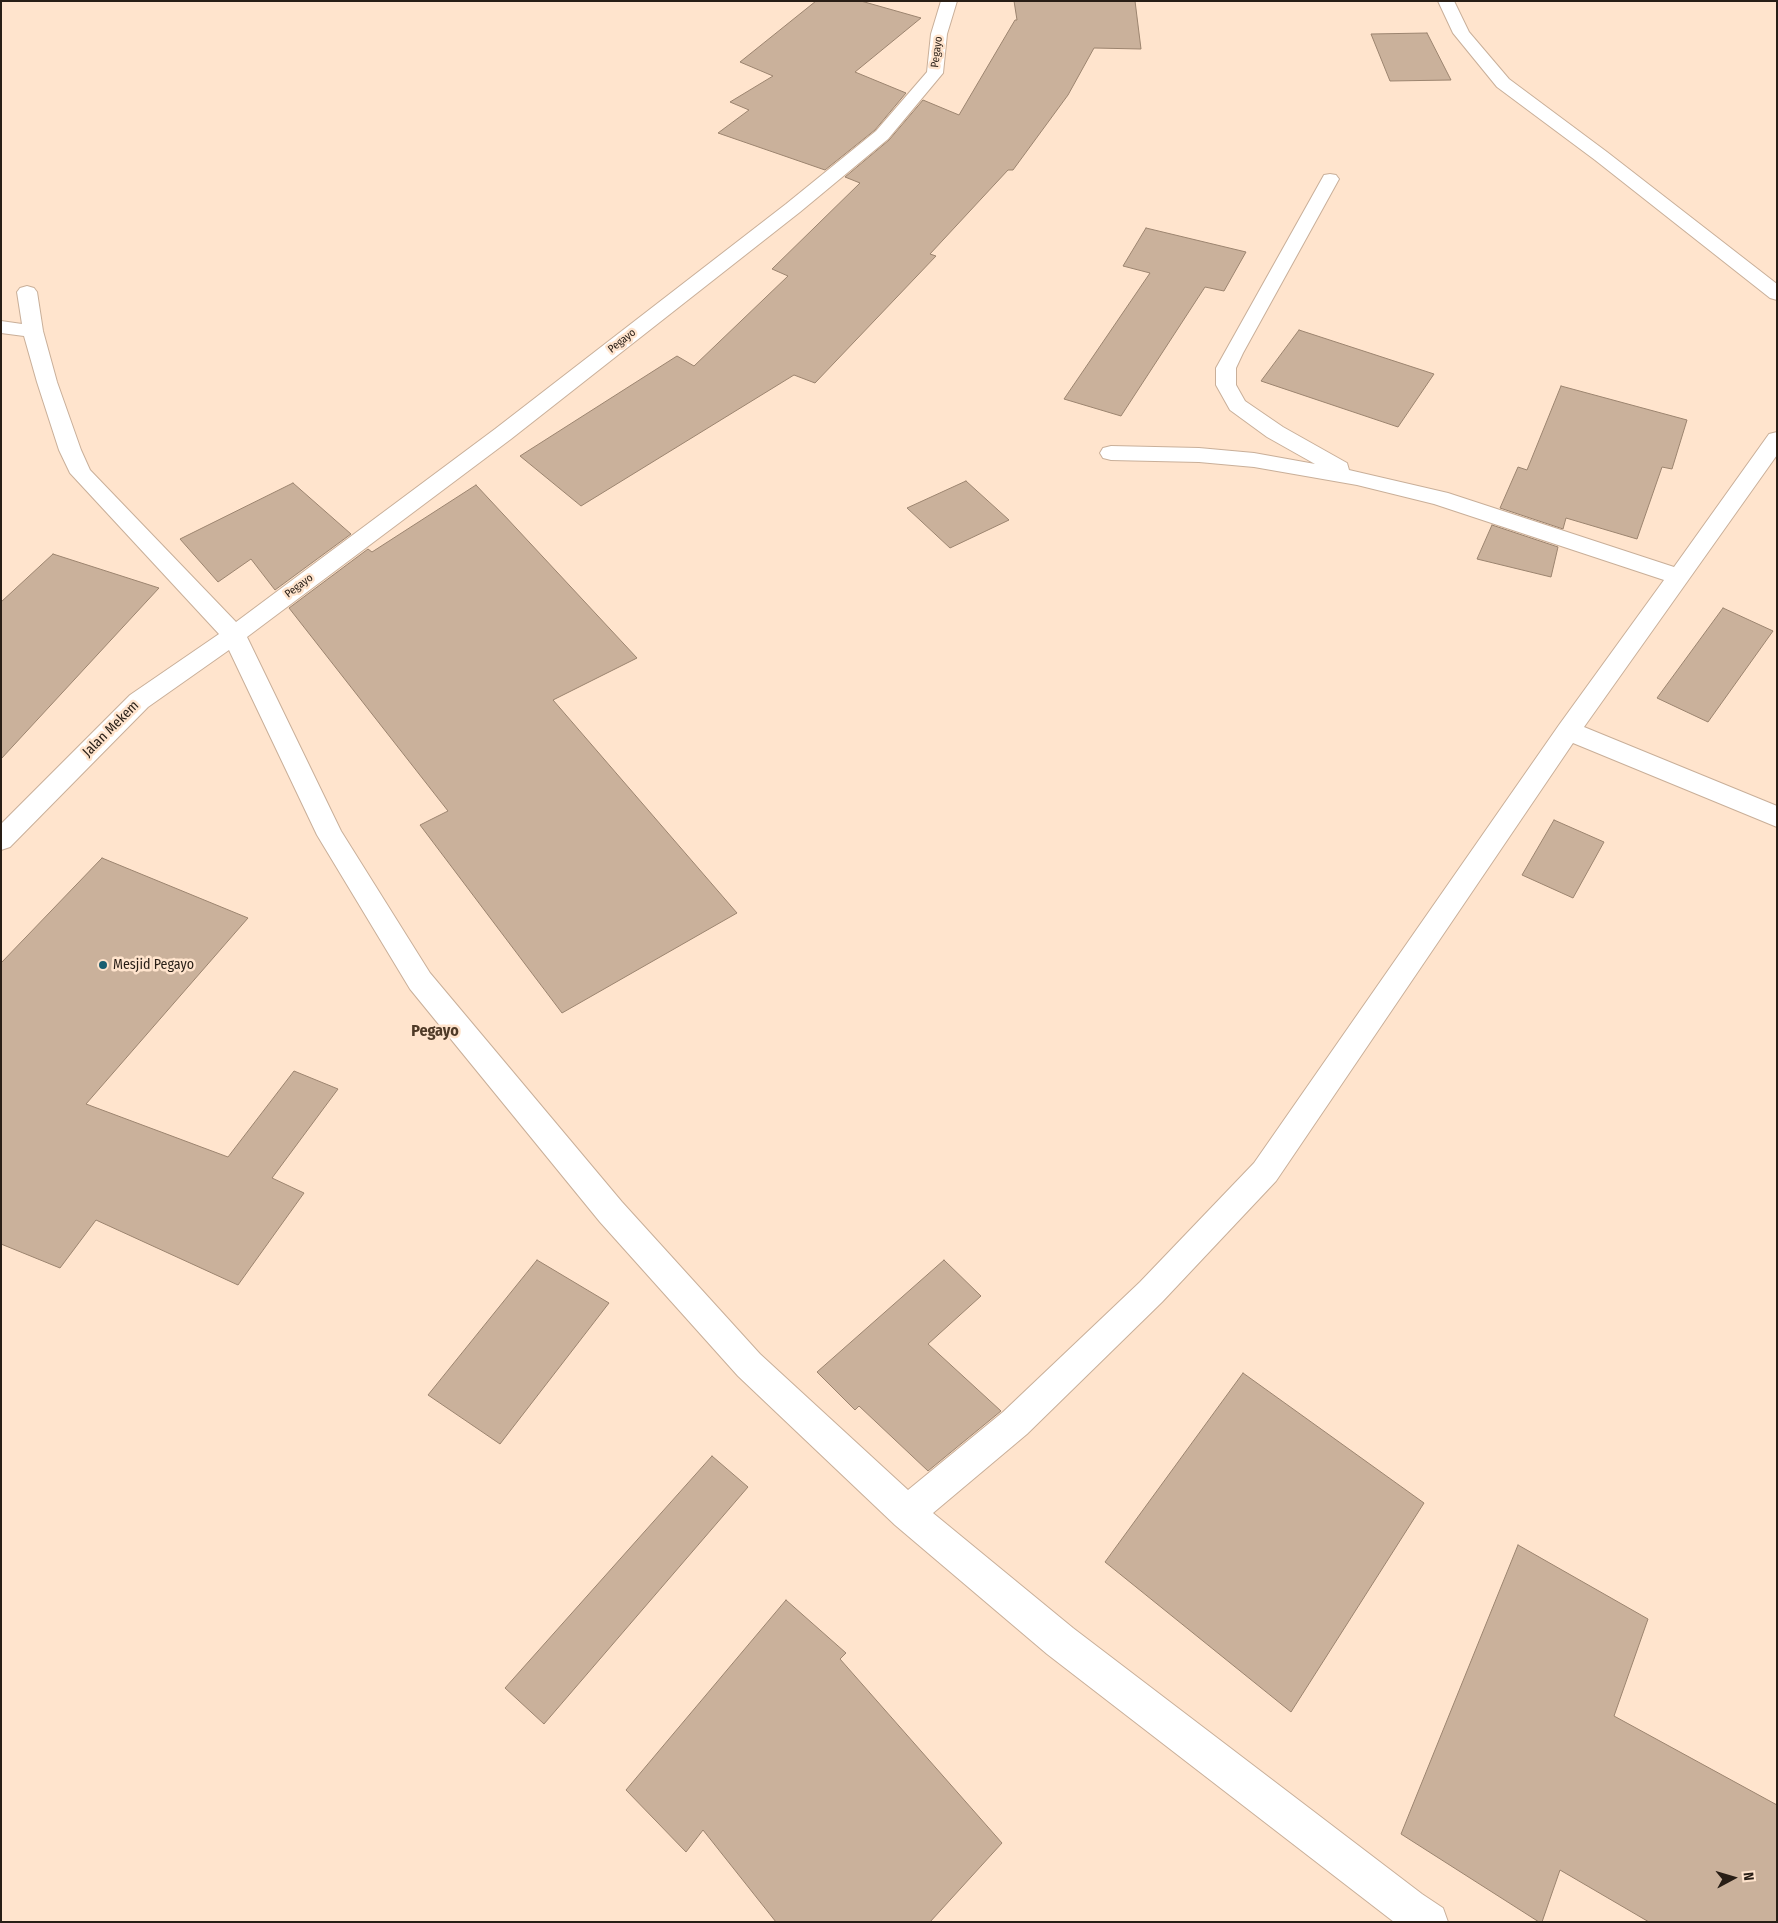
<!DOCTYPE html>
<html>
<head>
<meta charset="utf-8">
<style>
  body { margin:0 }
  #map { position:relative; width:1778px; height:1923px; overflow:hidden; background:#ffe4cd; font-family:"Fira Sans Condensed",sans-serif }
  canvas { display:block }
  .frame { position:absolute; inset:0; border:2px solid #281e16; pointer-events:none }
  .north { position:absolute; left:1708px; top:1853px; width:50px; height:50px; -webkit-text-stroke:4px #ffe4cd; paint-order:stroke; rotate:84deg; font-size:14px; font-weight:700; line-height:20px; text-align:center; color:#281e16 }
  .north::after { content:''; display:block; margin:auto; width:18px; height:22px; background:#281e16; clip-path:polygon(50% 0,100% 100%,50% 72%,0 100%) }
</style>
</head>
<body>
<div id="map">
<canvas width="1778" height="1923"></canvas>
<div class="frame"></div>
<div class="north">N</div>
</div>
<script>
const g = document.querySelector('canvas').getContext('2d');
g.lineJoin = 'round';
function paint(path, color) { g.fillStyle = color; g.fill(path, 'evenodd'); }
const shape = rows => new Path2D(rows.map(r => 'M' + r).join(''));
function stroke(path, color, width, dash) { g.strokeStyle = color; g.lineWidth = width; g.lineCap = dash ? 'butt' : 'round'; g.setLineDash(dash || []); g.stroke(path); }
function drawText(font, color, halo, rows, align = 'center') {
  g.font = font + ' "Fira Sans Condensed",sans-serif'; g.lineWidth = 5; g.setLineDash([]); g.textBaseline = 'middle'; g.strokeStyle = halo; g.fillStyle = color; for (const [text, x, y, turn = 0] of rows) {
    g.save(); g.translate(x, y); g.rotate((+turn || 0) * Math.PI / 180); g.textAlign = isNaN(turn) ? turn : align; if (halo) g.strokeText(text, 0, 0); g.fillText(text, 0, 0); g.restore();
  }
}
const building = shape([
  [816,1,861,1,921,18,855,72,906,93,875,130,825,170,718,133,749,110,730,102,773,76,740,62,816,1],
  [1014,1,1135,1,1141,49,1094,48,1068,95,1013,170,1008,170,930,254,936,256,815,383,794,375,581,506,520,456,677,356,694,366,788,276,772,269,860,183,845,177,889,140,923,100,959,115,1015,20,1017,20,1014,1],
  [1427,33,1451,80,1390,81,1371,34,1427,33],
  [1146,228,1246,252,1224,291,1205,287,1121,416,1064,399,1150,273,1123,266,1146,228],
  [1299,330,1434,374,1398,427,1261,381,1299,330],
  [1561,386,1687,420,1672,469,1662,467,1637,539,1566,518,1563,529,1500,508,1518,467,1527,470,1561,386],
  [966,481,1009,520,950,548,907,508,966,481],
  [293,483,351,534,275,590,251,559,218,582,180,539,293,483],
  [476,485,637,658,553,700,737,913,562,1013,420,825,448,811,289,608,368,549,372,552,476,485],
  [1492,525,1558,547,1551,577,1477,559,1492,525],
  [53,554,159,588,1,759,1,602,53,554],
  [1723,608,1773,631,1708,722,1657,698,1723,608],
  [1554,820,1604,842,1573,898,1522,875,1554,820],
  [102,858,248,918,86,1104,228,1157,294,1071,338,1089,272,1178,304,1193,238,1285,96,1220,60,1268,1,1244,1,963,102,858],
  [537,1260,609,1303,500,1444,428,1395,537,1260],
  [944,1260,981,1296,928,1344,1001,1411,928,1471,859,1406,855,1410,817,1372,944,1260],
  [1243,1373,1424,1503,1291,1712,1105,1562,1243,1373],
  [712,1456,748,1487,544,1724,505,1688,712,1456],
  [1518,1545,1648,1619,1614,1716,1777,1805,1777,1922,1649,1922,1560,1870,1542,1922,1539,1922,1401,1834,1518,1545],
  [786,1600,846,1653,840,1659,1002,1843,930,1922,776,1922,703,1830,686,1852,626,1790,786,1600]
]);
paint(building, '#cab19b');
stroke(building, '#9c846f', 1);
const minor = shape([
  [941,1,957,1,947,34,943,73,888,139,800,212,511,439,247,637,341,831,430,973,622,1202,760,1354,908,1490,1003,1412,1140,1282,1254,1163,1559,725,1664,580,1434,504,1357,485,1254,467,1199,462,1111,460,1103,458,1100,453,1103,448,1111,446,1199,448,1254,453,1315,464,1267,437,1230,410,1216,385,1216,368,1324,175,1330,174,1336,175,1339,179,1243,353,1236,368,1236,385,1245,401,1283,427,1347,463,1349,470,1448,493,1674,567,1769,434,1777,432,1777,455,1584,727,1777,806,1777,827,1573,743,1276,1181,1162,1302,1027,1434,933,1513,1073,1628,1422,1894,1443,1908,1448,1922,1394,1922,1047,1654,895,1525,738,1376,600,1222,410,989,317,835,229,650,148,707,10,847,1,850,1,824,130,695,219,634,70,473,59,450,37,382,24,336,1,333,1,321,22,324,17,292,20,288,27,286,34,288,37,292,43,331,57,382,81,450,90,470,236,622,495,429,786,204,876,131,927,72,931,34,941,1],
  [1438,1,1454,1,1469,32,1509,79,1607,152,1777,284,1777,300,1770,298,1595,160,1497,87,1453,33,1438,1]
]);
stroke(minor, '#c9af99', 2);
paint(minor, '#fff');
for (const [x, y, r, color] of [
  [103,965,5,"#1a5f71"]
]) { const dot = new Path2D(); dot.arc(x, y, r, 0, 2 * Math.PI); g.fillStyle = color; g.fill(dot); stroke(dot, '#ffe4cd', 2); }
drawText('11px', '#281e16', '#ffe4cd', [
  ["Pegayo",937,52,-83],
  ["Pegayo",622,341,-38],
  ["Pegayo",299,586,-37]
]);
drawText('14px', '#281e16', '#ffe4cd', [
  ["Jalan Mekem",111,729,-45]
]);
drawText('14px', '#281e16', '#ffe4cd', [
  ["Mesjid Pegayo",113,965]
], 'left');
drawText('bold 16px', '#4f3a27', '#ffe4cd', [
  ["Pegayo",435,1032]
]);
</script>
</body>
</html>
